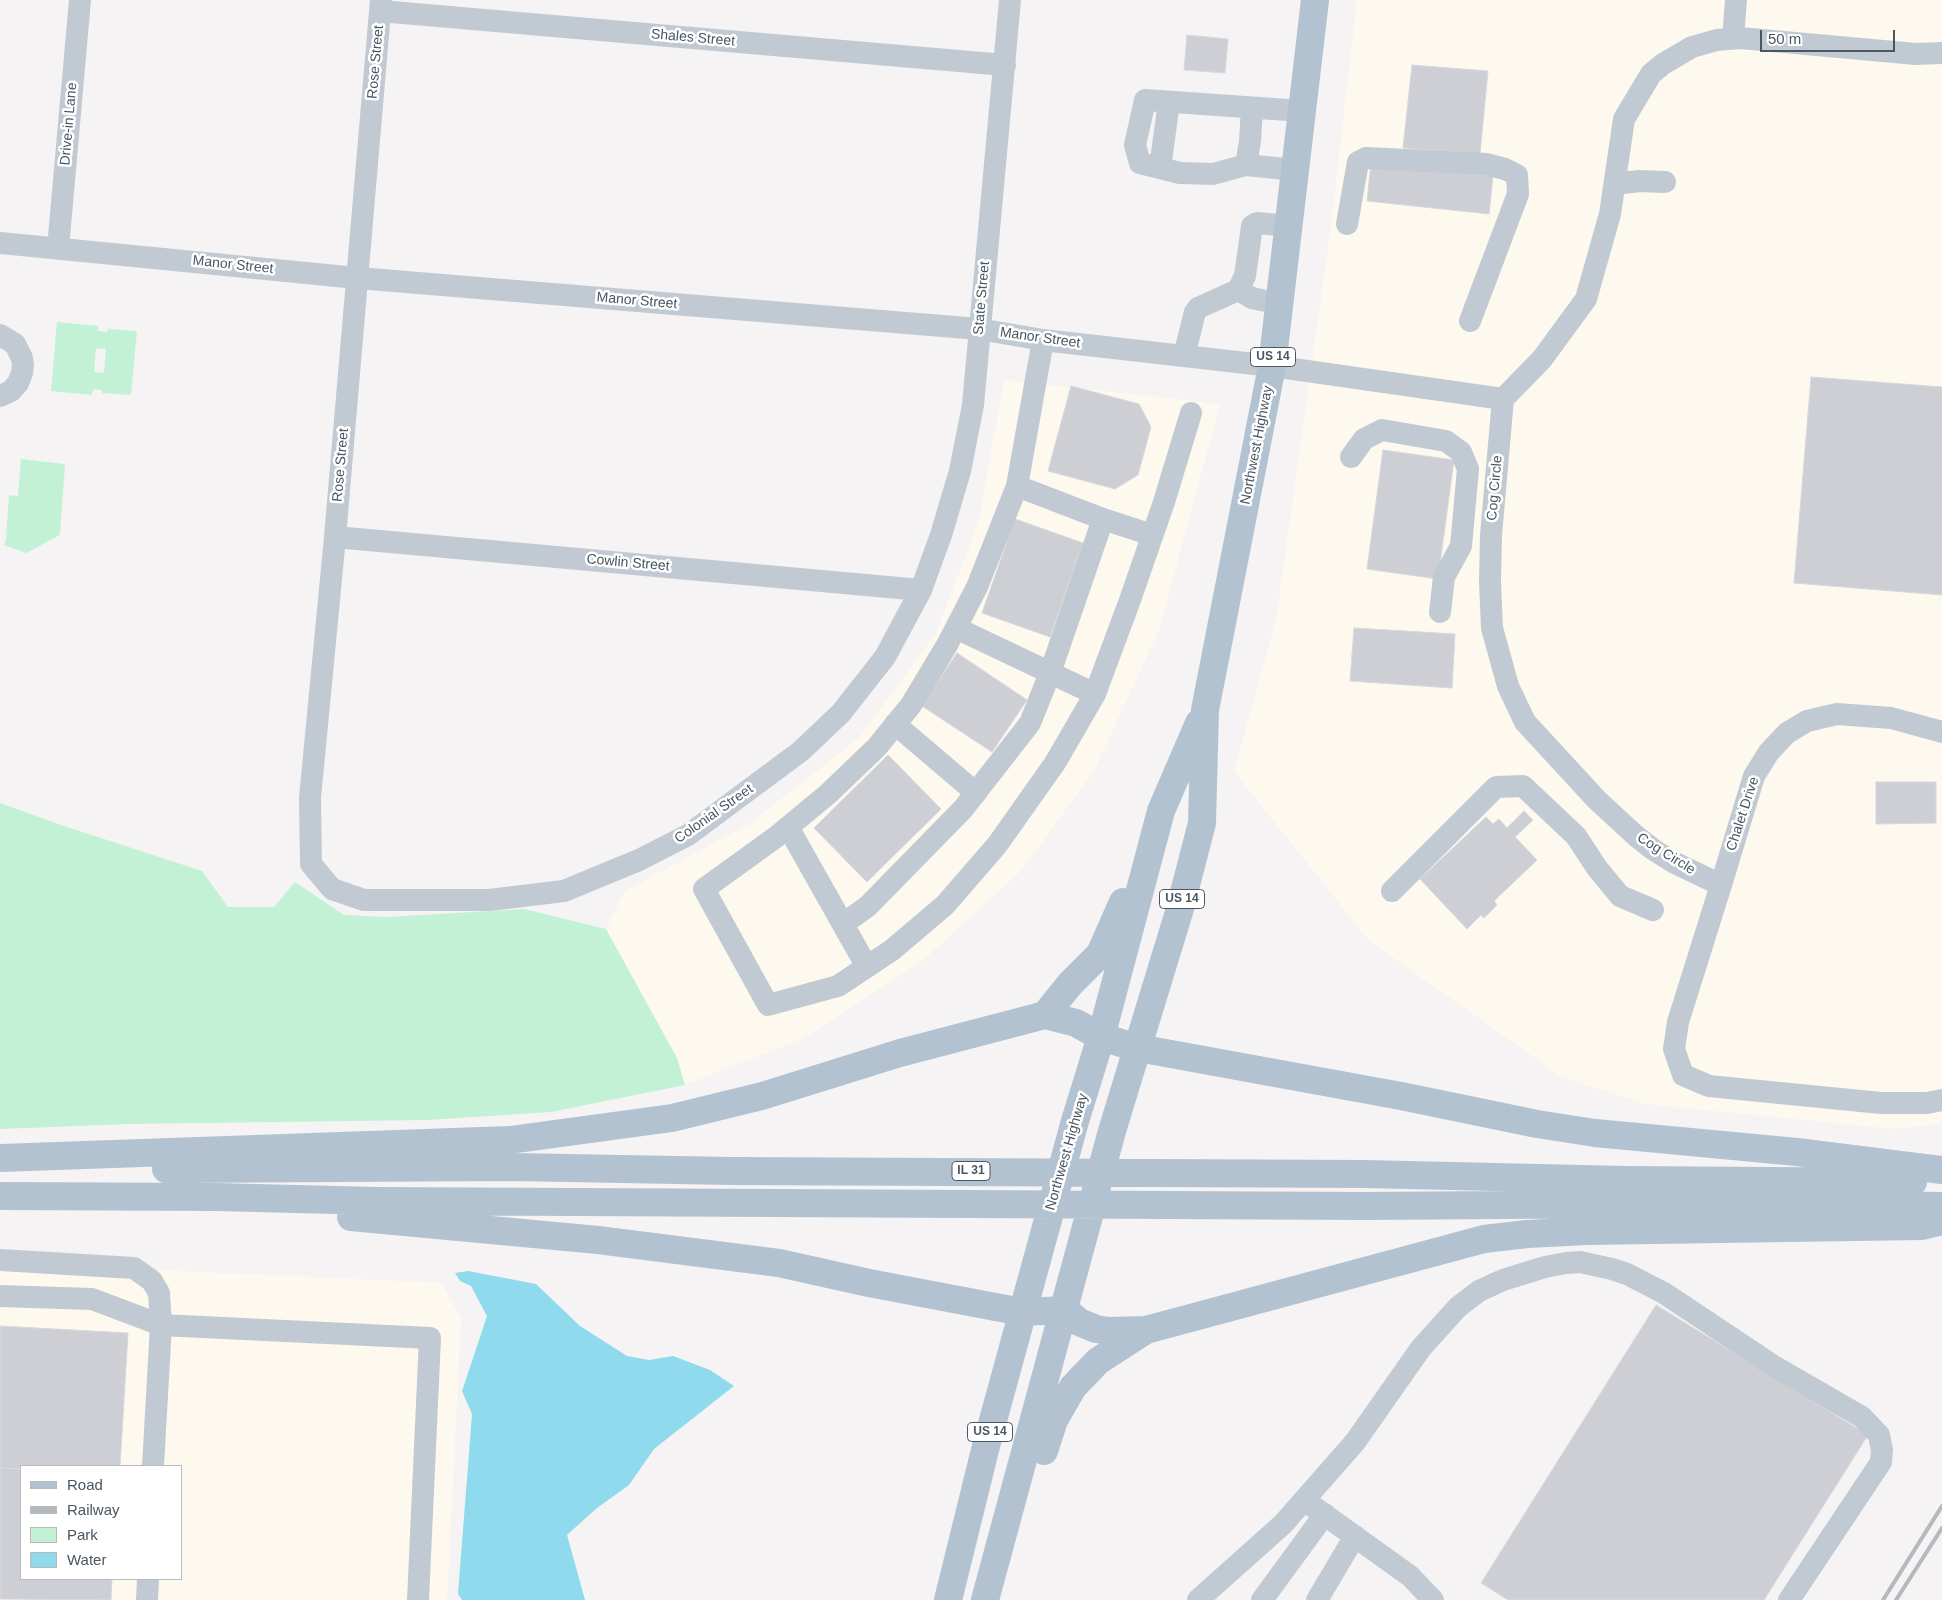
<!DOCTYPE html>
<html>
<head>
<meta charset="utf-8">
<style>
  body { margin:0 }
  #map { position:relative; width:1942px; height:1600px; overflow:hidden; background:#f5f3f3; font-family:Helvetica,sans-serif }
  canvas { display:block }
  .legend { position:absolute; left:20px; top:1465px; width:162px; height:115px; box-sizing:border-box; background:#fff; border:1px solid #b7bbc0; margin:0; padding:6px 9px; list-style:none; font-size:15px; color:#4a5661 }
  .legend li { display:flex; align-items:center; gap:10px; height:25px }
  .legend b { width:25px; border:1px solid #b7bbc0 }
  .scale { position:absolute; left:1760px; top:30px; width:135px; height:22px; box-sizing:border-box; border:2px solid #4a5661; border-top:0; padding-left:6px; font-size:15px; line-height:18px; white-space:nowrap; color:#4a5661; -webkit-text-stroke:4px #fff; paint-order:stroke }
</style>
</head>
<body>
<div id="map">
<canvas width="1942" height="1600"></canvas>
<ul class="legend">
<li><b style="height:6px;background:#b3c2d1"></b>Road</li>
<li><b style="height:6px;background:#b5b8bd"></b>Railway</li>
<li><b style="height:14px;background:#c3f1d5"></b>Park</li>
<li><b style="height:14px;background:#90daee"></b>Water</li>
</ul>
<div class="scale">50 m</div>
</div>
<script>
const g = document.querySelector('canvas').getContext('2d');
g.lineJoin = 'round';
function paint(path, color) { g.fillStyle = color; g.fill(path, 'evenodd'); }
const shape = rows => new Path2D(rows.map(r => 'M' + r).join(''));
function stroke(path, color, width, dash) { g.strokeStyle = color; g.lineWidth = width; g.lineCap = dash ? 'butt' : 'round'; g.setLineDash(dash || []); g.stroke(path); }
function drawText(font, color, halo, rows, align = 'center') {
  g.font = font + ' Helvetica,sans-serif'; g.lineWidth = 5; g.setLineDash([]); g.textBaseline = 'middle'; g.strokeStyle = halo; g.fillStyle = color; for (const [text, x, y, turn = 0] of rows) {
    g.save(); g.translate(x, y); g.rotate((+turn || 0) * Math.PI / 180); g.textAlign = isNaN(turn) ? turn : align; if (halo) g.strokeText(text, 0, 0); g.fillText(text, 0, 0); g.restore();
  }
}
paint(shape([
  [1357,0,1942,0,1942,1124,1894,1129,1645,1104,1562,1077,1368,940,1234,771,1276,620,1331,226],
  [1004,380,1220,404,1159,630,1094,771,1022,870,921,962,804,1038,685,1085,677,1058,606,929,625,891,749,824,859,738,935,635,978,524],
  [0,1263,442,1283,461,1319,447,1600,0,1600],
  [21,1466,181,1466,181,1579,21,1579]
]), '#fdf9ef');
paint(shape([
  [57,322,98,326,98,331,107,332,108,329,137,331,131,395,102,393,102,390,93,389,92,395,51,391],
  [96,348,106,349,104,373,94,372],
  [21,459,65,464,60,535,26,553,4,545,6,540,9,495,18,496],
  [0,803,61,825,202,871,228,907,274,907,295,882,344,915,387,917,524,909,606,929,677,1058,685,1085,551,1112,427,1120,128,1124,0,1129]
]), '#c3f1d5');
paint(shape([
  [468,1271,536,1284,580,1326,627,1356,649,1360,673,1356,710,1370,734,1386,654,1449,629,1485,597,1508,567,1535,585,1600,462,1600,458,1594,472,1414,462,1391,487,1316,471,1286,460,1281,455,1273]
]), '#90daee');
const building = shape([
  [1187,35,1228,39,1225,73,1184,70,1187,35],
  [1412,65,1488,71,1480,154,1403,148,1412,65],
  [1371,163,1493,176,1489,214,1367,201,1371,163],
  [1811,377,1942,387,1942,595,1794,583,1811,377],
  [1071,386,1139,404,1151,427,1138,475,1115,489,1048,471,1071,386],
  [1383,450,1454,460,1438,579,1367,569,1383,450],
  [1015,519,1083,543,1050,637,982,613,1015,519],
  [1354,628,1455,634,1452,688,1350,681,1354,628],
  [957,653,1027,700,992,752,922,706,957,653],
  [888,755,941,809,867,882,814,828,888,755],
  [1876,782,1936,782,1936,823,1876,824,1876,782],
  [1524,811,1533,820,1515,837,1537,860,1494,901,1497,905,1484,918,1481,915,1467,929,1420,879,1486,817,1493,824,1499,819,1507,828,1524,811],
  [1656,1305,1868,1435,1764,1600,1508,1600,1481,1583,1656,1305],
  [0,1326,128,1333,120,1466,21,1466,21,1469,0,1468,0,1326],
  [0,1468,21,1469,21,1579,112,1579,111,1600,0,1599,0,1468]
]);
paint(building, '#cdcfd5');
stroke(building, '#d7d9de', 1);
stroke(shape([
  [381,0,335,537,310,798,311,864,332,889,364,900,489,900,564,891,639,860,688,835,801,751,841,713,885,657,921,590,941,535,960,471,973,405,1010,0],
  [380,11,1005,65],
  [1733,38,1736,0],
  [1246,165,1250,141,1252,108],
  [1160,168,1169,102],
  [1295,170,1246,165,1213,174,1180,173,1140,163,1135,145,1145,100,1302,111],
  [1615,184,1639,181,1665,182],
  [1347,224,1358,162,1366,158,1486,164,1505,169,1517,175,1518,194,1470,321],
  [0,243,357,278,979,329,1043,340,1272,366,1503,399,1491,535,1490,582,1492,628,1508,686,1525,722,1597,800,1636,836,1654,850,1673,862,1721,885,1678,1022,1674,1049,1683,1075,1709,1086,1881,1103,1927,1103,1942,1100],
  [58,248,80,0],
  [1238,290,1252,298,1280,304],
  [0,335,15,344,22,358,23,365,22,373,18,383,11,391,0,396],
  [1043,340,1017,486,977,587,947,645,911,705,877,747,828,794,776,837,704,889,768,1005,838,986,892,950,945,905,997,845,1055,763,1095,694,1130,600,1164,502,1191,413],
  [1184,356,1195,312,1198,308,1238,290,1245,276,1252,226,1257,223,1289,226],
  [1503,399,1542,359,1586,299,1610,214,1624,119,1651,74,1663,64,1692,47,1717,40,1740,38,1916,54,1942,53],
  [1351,457,1364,439,1382,430,1446,441,1461,452,1468,469,1461,546,1444,577,1440,612],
  [1017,486,1103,519,1152,535],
  [335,537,921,590],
  [956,628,1095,694],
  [895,724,976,793],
  [788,827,867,967],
  [1721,885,1754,776,1769,752,1787,733,1807,721,1837,714,1891,718,1942,732],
  [1392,891,1496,787,1523,786,1576,836,1597,868,1620,896,1653,910],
  [843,924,868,906,963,809,1030,723,1050,673,1103,519],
  [0,1260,134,1268,152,1281,159,1293,161,1325,153,1466],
  [0,1296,92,1299,161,1325,430,1338,418,1600],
  [1304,1500,1410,1576,1433,1600],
  [147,1600,148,1579],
  [1198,1600,1283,1524,1355,1442,1421,1348,1458,1307,1479,1291,1503,1280,1545,1267,1566,1263,1580,1262,1612,1269,1627,1274,1664,1293,1772,1365,1862,1417,1879,1435,1882,1450,1881,1462,1789,1600],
  [1262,1600,1325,1514],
  [1317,1600,1355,1536]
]), '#c1cad2', 22);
stroke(shape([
  [1045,1015,1070,984,1100,954,1123,902],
  [0,1158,510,1140,672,1118,762,1096,900,1053,1045,1015,1076,1023,1101,1037,1138,1048,1401,1096,1537,1124,1595,1133,1797,1152,1942,1170],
  [166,1169,512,1167,731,1171,1364,1174,1626,1180,1913,1182],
  [0,1196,216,1197,377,1201,1365,1206,1768,1203,1942,1206],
  [351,1217,598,1240,779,1263,869,1283,1022,1312,1065,1310,1079,1322,1096,1329,1109,1331,1146,1330,1484,1239,1527,1234,1587,1231,1922,1226,1942,1221],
  [1044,1451,1054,1420,1073,1387,1098,1361,1146,1330],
  [948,1600,986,1446,1075,1121,1101,1037,1161,811,1199,723],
  [985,1600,1112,1131,1179,912,1202,823,1205,710,1272,366,1315,0]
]), '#b3c2d1', 28);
stroke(shape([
  [1883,1600,1942,1506],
  [1896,1600,1942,1528]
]), '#b5b8bd', 4);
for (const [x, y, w] of [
  [1273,357,45],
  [1182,899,45],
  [971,1171,38],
  [990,1432,45]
]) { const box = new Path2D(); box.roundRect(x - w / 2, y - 9.5, w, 19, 4); g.fillStyle = '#fff'; g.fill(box); stroke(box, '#4a5661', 1); }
drawText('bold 12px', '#4a5661', null, [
  ["US 14",1273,357],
  ["US 14",1182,899],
  ["IL 31",971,1171],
  ["US 14",990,1432]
]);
drawText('14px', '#4a5661', '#fff', [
  ["Shales Street",693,38,5],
  ["Rose Street",376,62,-85],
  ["Drive-in Lane",69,124,-85],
  ["Manor Street",233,265,6],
  ["State Street",982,298,-85],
  ["Manor Street",637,301,5],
  ["Manor Street",1040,338,8],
  ["Northwest Highway",1257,445,-79],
  ["Rose Street",341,465,-85],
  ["Cog Circle",1495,488,-85],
  ["Cowlin Street",628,563,5],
  ["Colonial Street",714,814,-35],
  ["Chalet Drive",1743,814,-72],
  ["Cog Circle",1666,854,32],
  ["Northwest Highway",1067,1152,-74]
]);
</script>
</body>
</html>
